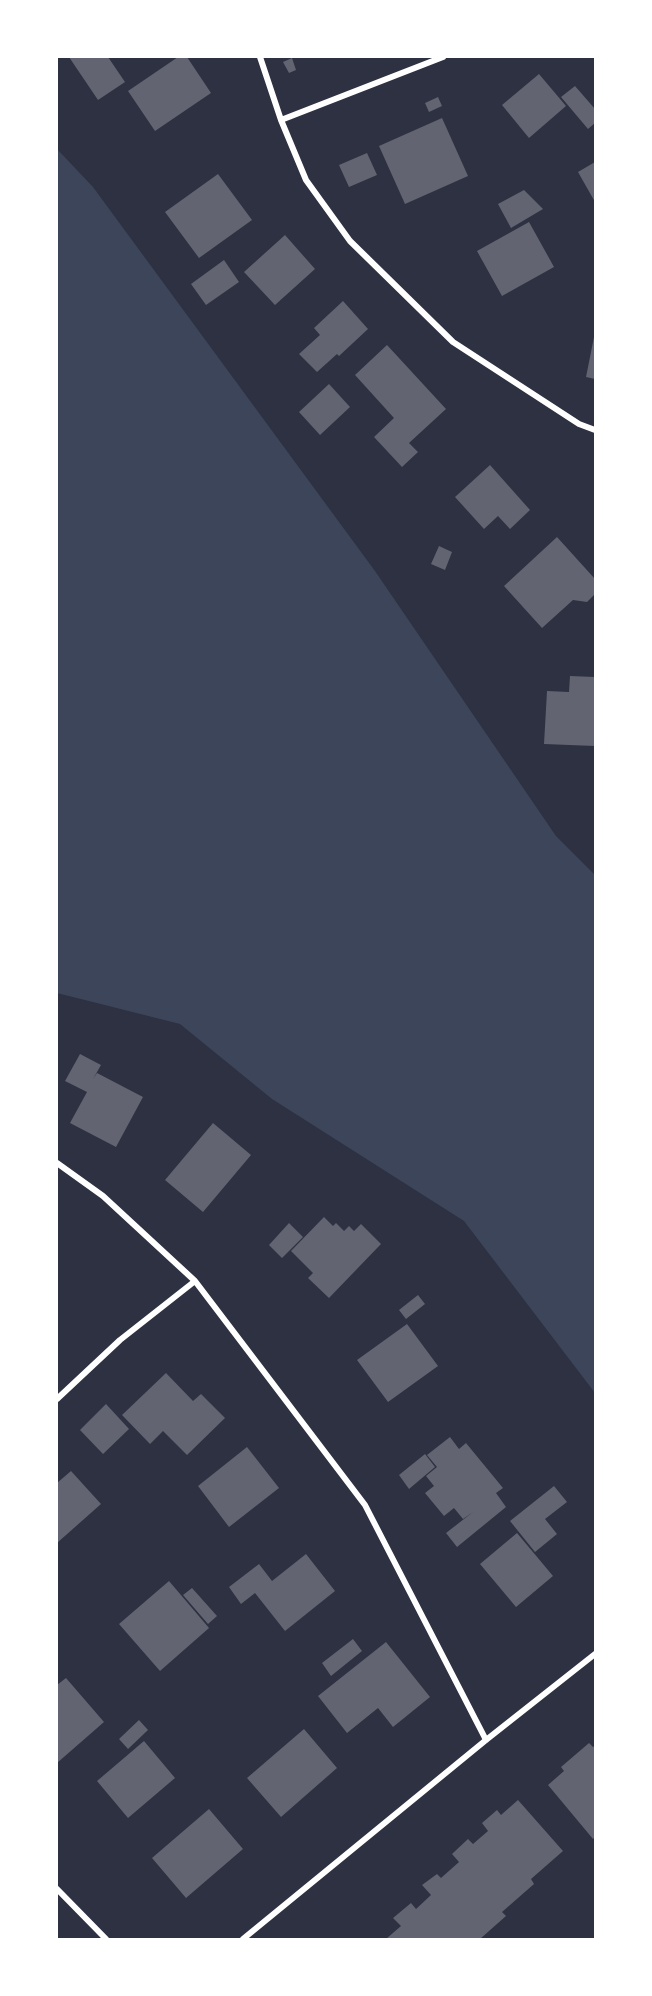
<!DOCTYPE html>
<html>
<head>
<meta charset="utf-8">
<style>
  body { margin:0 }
  #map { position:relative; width:652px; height:1996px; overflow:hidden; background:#2d3142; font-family:"Noto Sans",sans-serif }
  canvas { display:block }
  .frame { position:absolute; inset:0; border:58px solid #fff; pointer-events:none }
</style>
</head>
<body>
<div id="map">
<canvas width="652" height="1996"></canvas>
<div class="frame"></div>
</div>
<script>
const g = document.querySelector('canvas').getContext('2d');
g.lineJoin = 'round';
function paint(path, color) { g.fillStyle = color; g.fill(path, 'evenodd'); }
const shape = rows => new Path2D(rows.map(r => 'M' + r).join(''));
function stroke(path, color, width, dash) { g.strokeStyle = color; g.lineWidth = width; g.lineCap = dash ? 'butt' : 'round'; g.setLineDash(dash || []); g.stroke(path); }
paint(shape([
  [57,149,93,187,375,571,556,836,595,875,595,1393,464,1221,272,1099,180,1024,57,993]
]), '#3c4559');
paint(shape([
  [69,57,108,57,125,82,98,100],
  [178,57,187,57,211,93,155,131,128,91],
  [292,58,296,70,289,73,283,62],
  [539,74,566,106,529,138,502,105],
  [575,86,595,109,595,123,588,129,561,97],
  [438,97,442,106,429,112,425,103],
  [442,118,468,176,405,204,379,146],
  [367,153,377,175,349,187,339,165],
  [595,162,595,202,578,172],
  [218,174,252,220,199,258,165,212],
  [524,190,543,209,511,228,498,204],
  [529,222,554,267,502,296,477,251],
  [285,235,315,269,275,305,244,272],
  [224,260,239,282,206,305,191,284],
  [343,301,368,329,339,356,337,354,317,372,299,354,320,335,314,328],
  [594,337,595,337,595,379,586,377],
  [387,345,446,409,409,443,418,452,402,467,374,437,394,418,355,375],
  [329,384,350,407,320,435,299,412],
  [490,465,530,510,510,529,498,516,484,529,455,497],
  [557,537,595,579,595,594,587,602,573,600,542,628,504,586],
  [439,546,452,552,445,570,431,564],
  [570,676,595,677,595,746,544,744,547,691,569,692],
  [80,1054,101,1065,93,1079,97,1073,143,1097,116,1147,70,1123,87,1092,65,1081],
  [213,1123,251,1155,203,1212,165,1180],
  [324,1217,333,1226,336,1223,344,1231,349,1226,354,1231,361,1224,381,1244,329,1298,308,1278,313,1273,291,1251],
  [289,1223,303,1237,282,1258,269,1245],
  [418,1295,425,1304,406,1319,399,1310],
  [407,1324,438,1366,388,1402,357,1360],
  [166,1373,193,1401,201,1394,225,1418,187,1455,163,1431,150,1444,122,1415],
  [106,1404,129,1429,103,1454,80,1430],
  [450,1437,459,1449,466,1443,503,1488,496,1493,506,1507,457,1547,446,1533,473,1512,463,1519,454,1508,444,1516,425,1493,434,1486,426,1476,437,1467,427,1455],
  [247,1447,279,1488,229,1527,198,1486],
  [425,1454,435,1467,409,1489,399,1475],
  [71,1471,101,1504,57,1543,57,1483],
  [554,1486,567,1502,545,1519,557,1534,535,1552,510,1521],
  [517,1533,553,1576,516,1607,480,1564],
  [306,1554,335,1591,285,1631,255,1593,241,1604,229,1587,259,1564,272,1581],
  [169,1581,209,1628,160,1671,119,1624],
  [192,1588,217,1616,208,1624,183,1595],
  [353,1639,362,1651,331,1676,322,1663],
  [386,1642,430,1697,393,1727,378,1708,347,1733,318,1696],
  [66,1678,104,1722,57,1763,57,1685],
  [139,1720,148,1730,128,1749,119,1739],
  [304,1729,337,1768,281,1817,247,1778],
  [144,1741,175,1778,128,1818,97,1781],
  [589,1743,593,1747,595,1746,595,1837,593,1839,548,1785,564,1771,561,1767],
  [518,1800,563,1851,531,1879,534,1884,502,1912,506,1916,480,1939,386,1939,401,1926,393,1918,411,1903,416,1909,431,1895,422,1885,437,1874,441,1878,459,1862,452,1854,468,1839,473,1844,488,1831,482,1823,497,1810,501,1815],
  [209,1809,243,1849,186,1898,152,1858]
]), '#626471');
stroke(shape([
  [260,57,281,120,306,180,350,241,453,342,579,424,595,430],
  [281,120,443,57],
  [57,1163,103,1196,195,1281,365,1505,486,1740],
  [57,1399,120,1340,195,1281],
  [57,1889,106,1939],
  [243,1939,486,1740,595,1654]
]), '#fff', 6);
</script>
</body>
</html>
